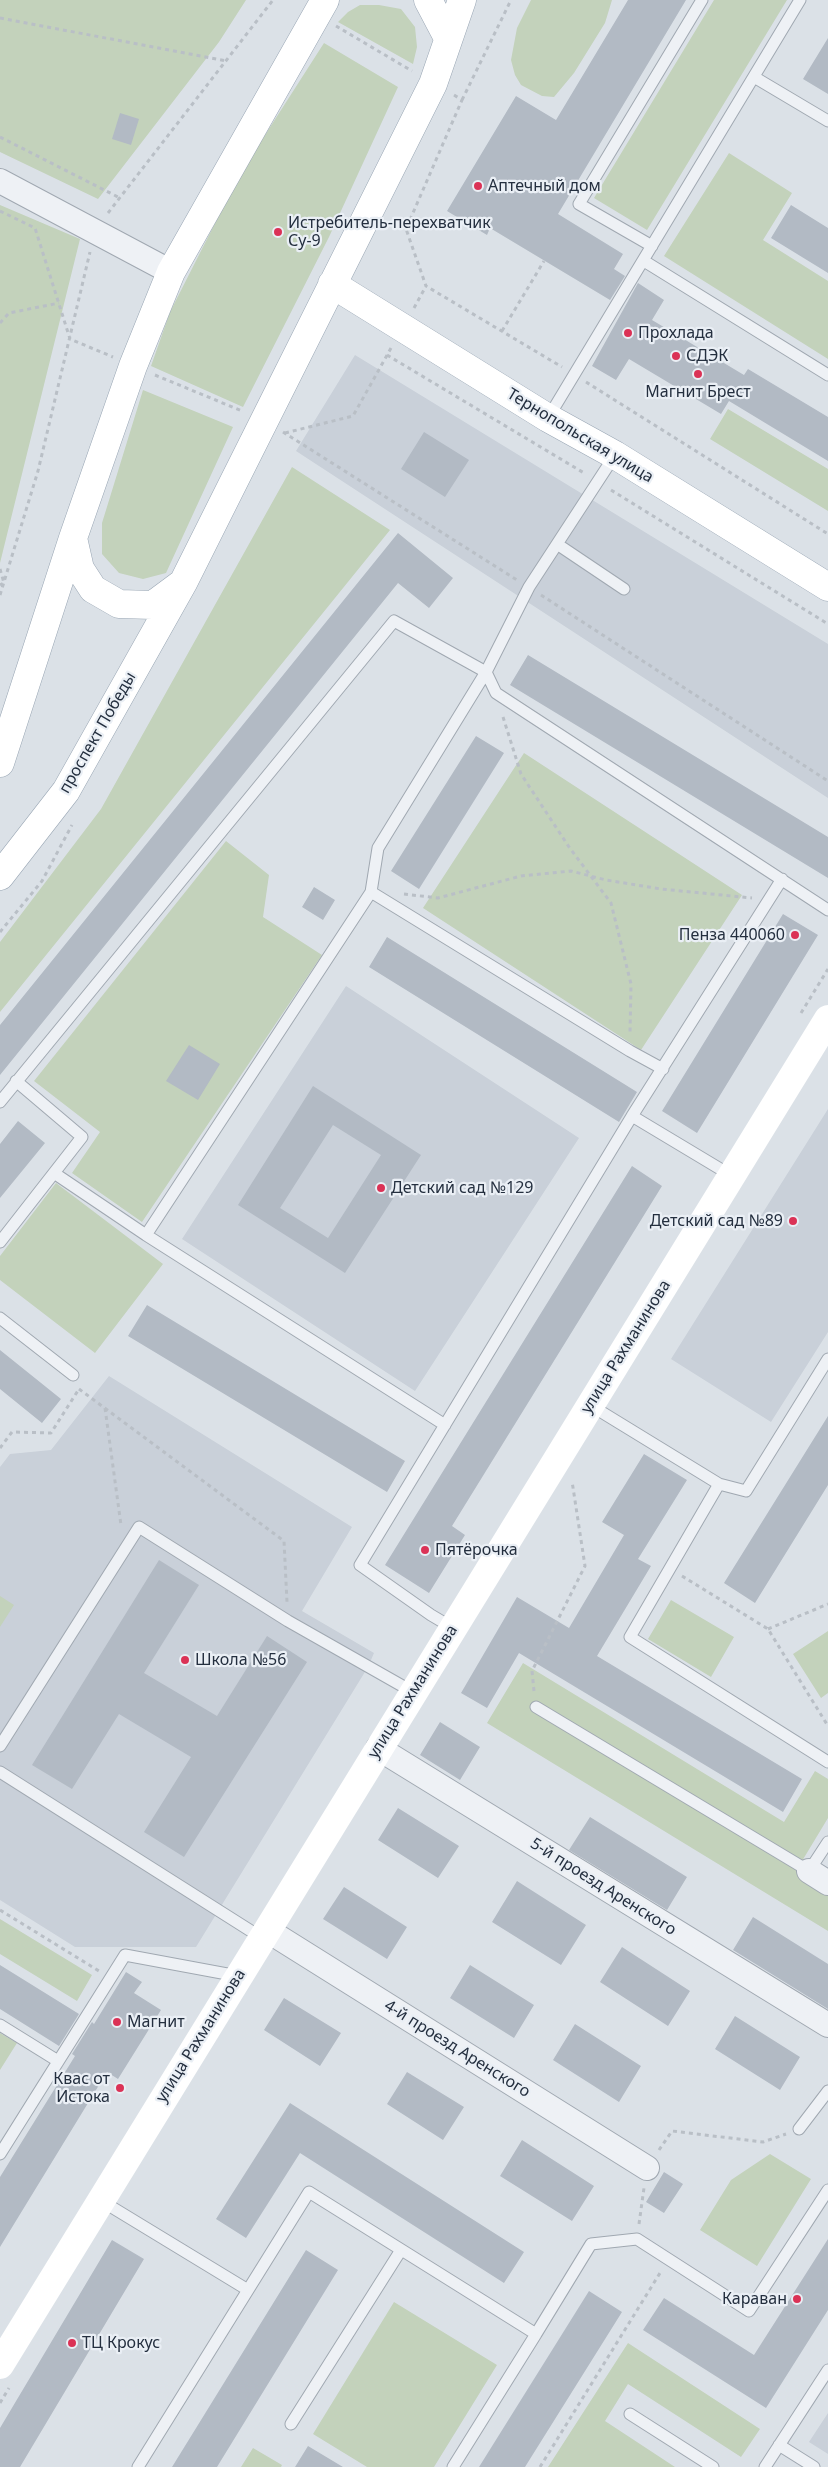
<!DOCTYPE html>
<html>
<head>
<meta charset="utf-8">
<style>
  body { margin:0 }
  canvas { display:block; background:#dbe1e7 }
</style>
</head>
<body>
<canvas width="828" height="2467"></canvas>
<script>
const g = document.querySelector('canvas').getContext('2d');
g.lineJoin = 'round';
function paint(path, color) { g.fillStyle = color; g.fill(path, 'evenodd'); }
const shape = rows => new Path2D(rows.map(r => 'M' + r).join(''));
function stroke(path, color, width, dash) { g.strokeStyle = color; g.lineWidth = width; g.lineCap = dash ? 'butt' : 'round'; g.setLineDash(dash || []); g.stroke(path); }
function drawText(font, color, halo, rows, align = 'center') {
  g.font = font + ' "Noto Sans",sans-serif'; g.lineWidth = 4.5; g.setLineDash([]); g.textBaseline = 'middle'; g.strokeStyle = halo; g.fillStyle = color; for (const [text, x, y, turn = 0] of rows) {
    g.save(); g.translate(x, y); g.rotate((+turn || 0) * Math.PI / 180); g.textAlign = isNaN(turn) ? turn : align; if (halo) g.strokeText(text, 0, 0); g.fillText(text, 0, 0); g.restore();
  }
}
paint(shape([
  [355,355,828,644,828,798,296,451],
  [346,986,579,1138,415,1391,182,1239],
  [828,1109,828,1332,771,1422,671,1359],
  [109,1376,352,1527,302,1611,374,1653,368,1667,196,1947,75,1947,0,1900,0,1467,10,1454,51,1450],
  [828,2413,828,2454,809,2442]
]), '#c9d0d9');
paint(shape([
  [0,0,246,0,219,42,98,199,0,152],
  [531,0,612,0,605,23,574,73,554,97,542,96,521,85,515,75,511,60,517,28],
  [714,0,787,0,647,230,594,198],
  [360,5,379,5,401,9,415,27,417,47,413,64,338,22,348,12],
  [324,43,398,87,329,237,243,407,151,366,170,312,240,174],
  [729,153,792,193,763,240,828,281,828,359,664,256],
  [0,205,80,239,0,563],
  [143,390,233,427,166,573,143,579,119,573,102,554,102,523],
  [728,409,828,469,828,511,710,439],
  [292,467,390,530,0,1012,0,942,101,809],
  [524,753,742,895,641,1050,423,908],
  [226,841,269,875,263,917,322,955,142,1222,72,1173,100,1132,34,1081],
  [56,1183,163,1264,95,1353,0,1280,0,1256],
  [0,1596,14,1605,0,1627],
  [671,1600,734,1637,711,1677,648,1639],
  [828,1631,828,1693,821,1698,793,1654],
  [523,1663,784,1822,815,1771,828,1779,828,1818,796,1871,828,1891,828,1931,487,1723],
  [0,1919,92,1975,77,2001,0,1954],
  [0,2033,17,2043,0,2070],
  [770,2154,811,2179,757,2266,700,2230,731,2180],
  [394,2302,497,2365,434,2467,367,2467,313,2434],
  [628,2343,760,2429,741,2457,628,2384,605,2421,675,2467,548,2467],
  [253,2448,282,2465,281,2467,241,2467]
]), '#c3d2bb');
paint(shape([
  [628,0,686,0,558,214,623,254,614,269,625,276,610,300,490,228,487,235,447,211,516,96,556,120],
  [828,38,828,94,803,79],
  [120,113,139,119,131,145,112,139],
  [791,205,828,228,828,273,771,238],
  [638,283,664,300,652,320,744,375,748,369,828,417,828,461,729,401,721,414,629,359,616,380,592,366],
  [424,432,469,460,445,497,401,469],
  [398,533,453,578,429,608,398,583,0,1075,0,1025],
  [528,655,828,837,828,878,510,685],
  [476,736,504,753,419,889,391,871],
  [314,887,335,900,323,920,302,907],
  [783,914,818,935,697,1133,662,1111],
  [387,937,637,1092,619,1122,369,967],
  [189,1045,220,1064,198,1100,166,1081],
  [313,1086,421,1155,345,1273,238,1205],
  [333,1125,381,1155,328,1238,280,1208],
  [18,1121,45,1143,0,1198,0,1144],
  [632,1166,662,1186,452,1526,465,1535,429,1593,385,1565],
  [147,1305,405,1461,387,1492,128,1336],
  [0,1350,61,1399,42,1423,0,1389],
  [828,1416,828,1485,755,1603,724,1583],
  [644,1454,687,1480,638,1559,651,1566,597,1656,802,1779,783,1812,519,1653,487,1708,461,1693,517,1597,569,1628,624,1535,602,1522],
  [159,1560,199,1585,144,1673,217,1716,267,1636,307,1662,184,1857,144,1832,191,1757,119,1714,72,1789,32,1765],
  [440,1722,480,1747,460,1780,420,1755],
  [398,1808,459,1846,438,1878,378,1840],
  [590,1817,687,1877,667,1910,569,1850],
  [517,1881,586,1925,561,1965,492,1922],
  [344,1887,407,1927,387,1959,323,1919],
  [753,1917,828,1964,828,2009,733,1950],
  [622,1947,690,1991,668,2026,600,1982],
  [0,1965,79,2014,59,2046,0,2009],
  [470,1965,534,2005,514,2038,450,1998],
  [126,1972,142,1982,134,1993,161,2010,118,2079,107,2072,0,2247,0,2177,75,2056,72,2054,92,2022,94,2024],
  [284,1998,341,2033,320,2066,264,2030],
  [735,2016,800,2057,780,2090,715,2049],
  [575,2024,641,2066,619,2102,553,2060],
  [407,2072,464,2107,443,2140,387,2104],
  [290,2103,524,2252,504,2283,300,2153,246,2238,216,2219],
  [522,2140,594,2186,572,2221,500,2176],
  [664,2172,683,2184,664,2213,646,2202],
  [828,2239,828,2310,766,2408,643,2330,664,2298,754,2355],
  [112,2240,144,2259,20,2467,0,2467,0,2428],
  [306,2250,338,2270,217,2467,172,2467],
  [589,2291,622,2312,525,2467,479,2467],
  [308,2446,343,2467,295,2467]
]), '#b2bac4');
const lane = shape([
  [754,77,828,121],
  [652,246,579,204,702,0],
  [644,261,828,375],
  [548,418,800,0],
  [615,455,529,587,486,672,378,848,371,892,630,1051,663,1069],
  [557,544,624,589],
  [0,1102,394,621,486,672,496,693,828,910],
  [632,1116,782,879],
  [54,1173,146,1235,445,1425],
  [146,1235,371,892],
  [0,1242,82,1137,16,1081],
  [0,1318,73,1375],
  [590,1405,719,1484,630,1637,828,1762],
  [719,1484,746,1491,828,1359],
  [453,1628,431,1615,360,1565,632,1116,732,1176],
  [536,1707,809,1871,828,1842],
  [0,1746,139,1527,288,1621,413,1692],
  [0,1772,262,1938],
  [0,2025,58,2061],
  [799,2129,828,2091],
  [0,2154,125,1955,238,1976],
  [100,2200,248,2290,309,2192,536,2334,453,2467],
  [536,2334,591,2244,637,2239,749,2311,828,2190],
  [630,2414,713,2467],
  [291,2424,401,2250],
  [779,2445,814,2467],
  [138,2467,248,2290],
  [765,2467,828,2370]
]);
const street = shape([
  [0,181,171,272],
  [378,1748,828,2025],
  [809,1871,828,1883],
  [267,1930,647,2168]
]);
const primary = shape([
  [428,0,448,38],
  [332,284,548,418,615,455,828,587],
  [73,538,80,569,93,589,119,604,153,605,180,585],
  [0,763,73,538,133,366,171,272,325,0],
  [0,876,66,791,183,583,433,84,462,0]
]);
stroke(lane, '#a0a8b1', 13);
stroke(street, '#a0a8b1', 26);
stroke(primary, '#99a6b4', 29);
stroke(shape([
  [0,18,227,61],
  [336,26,412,71],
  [454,95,462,100,406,229,426,286,562,367],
  [462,100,511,0],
  [0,137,120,198],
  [0,211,35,228,70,339,113,357],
  [108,213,273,0],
  [414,308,426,286],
  [0,323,9,313,59,303],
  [502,331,544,261],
  [387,355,584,473],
  [155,375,242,411],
  [586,382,828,534],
  [283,432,517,580],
  [285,433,353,416,391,348],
  [611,490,828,624],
  [0,569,4,583,0,585],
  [0,595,38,471,90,252],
  [541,595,828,781],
  [503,717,521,774,569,847,611,903,631,984,630,1033],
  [404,894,438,898,521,876,571,871,606,880,661,889,752,898],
  [0,932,42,881,72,825],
  [801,1013,828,969],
  [79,1389,284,1541,287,1602],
  [105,1408,121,1525],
  [0,1448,12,1432,51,1433,79,1389],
  [682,1576,768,1629,828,1726],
  [768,1629,828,1604],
  [534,1691,532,1671,585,1566,572,1481],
  [0,1910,99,1971],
  [659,2150,672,2131,763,2142,786,2134],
  [639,2224,644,2188],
  [0,2403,9,2388],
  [540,2467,660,2273]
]), '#b9bfc6', 3, [4, 4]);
stroke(lane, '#eef1f5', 11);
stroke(street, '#eef1f5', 24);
stroke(shape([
  [0,2365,828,1019]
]), '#fff', 28);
stroke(primary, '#fff', 28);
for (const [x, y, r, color] of [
  [478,186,5,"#db3256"],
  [278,232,5,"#db3256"],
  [628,333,5,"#db3256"],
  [676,356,5,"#db3256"],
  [698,374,5,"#db3256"],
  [795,935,5,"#db3256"],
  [381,1188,5,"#db3256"],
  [793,1221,5,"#db3256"],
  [425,1550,5,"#db3256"],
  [185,1660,5,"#db3256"],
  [117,2022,5,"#db3256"],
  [120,2088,5,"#db3256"],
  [797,2299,5,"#db3256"],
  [72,2343,5,"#db3256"]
]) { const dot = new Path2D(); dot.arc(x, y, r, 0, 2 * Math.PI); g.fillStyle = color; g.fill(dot); stroke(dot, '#eaeff5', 2); }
drawText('16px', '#242f3f', '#eaeff5', [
  ["Аптечный дом",488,186],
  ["Истребитель-перехватчик",288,223],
  ["Су-9",288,241],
  ["Прохлада",638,333],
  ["СДЭК",686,356],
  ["Магнит Брест",698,392,"center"],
  ["Пенза 440060",785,935,"right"],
  ["Детский сад №129",391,1188],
  ["Детский сад №89",783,1221,"right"],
  ["Пятёрочка",435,1550],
  ["Школа №56",195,1660],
  ["Магнит",127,2022],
  ["Квас от",110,2079,"right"],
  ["Истока",110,2097,"right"],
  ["Караван",787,2299,"right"],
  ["ТЦ Крокус",82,2343]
], 'left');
drawText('16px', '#242f3f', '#eaeff5', [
  ["Тернопольская улица",580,436,31],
  ["проспект Победы",98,733,-60],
  ["улица Рахманинова",626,1347,-58],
  ["улица Рахманинова",413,1692,-58],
  ["5-й проезд Аренского",603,1887,32],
  ["улица Рахманинова",201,2036,-58],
  ["4-й проезд Аренского",457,2049,32]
]);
</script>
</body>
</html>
